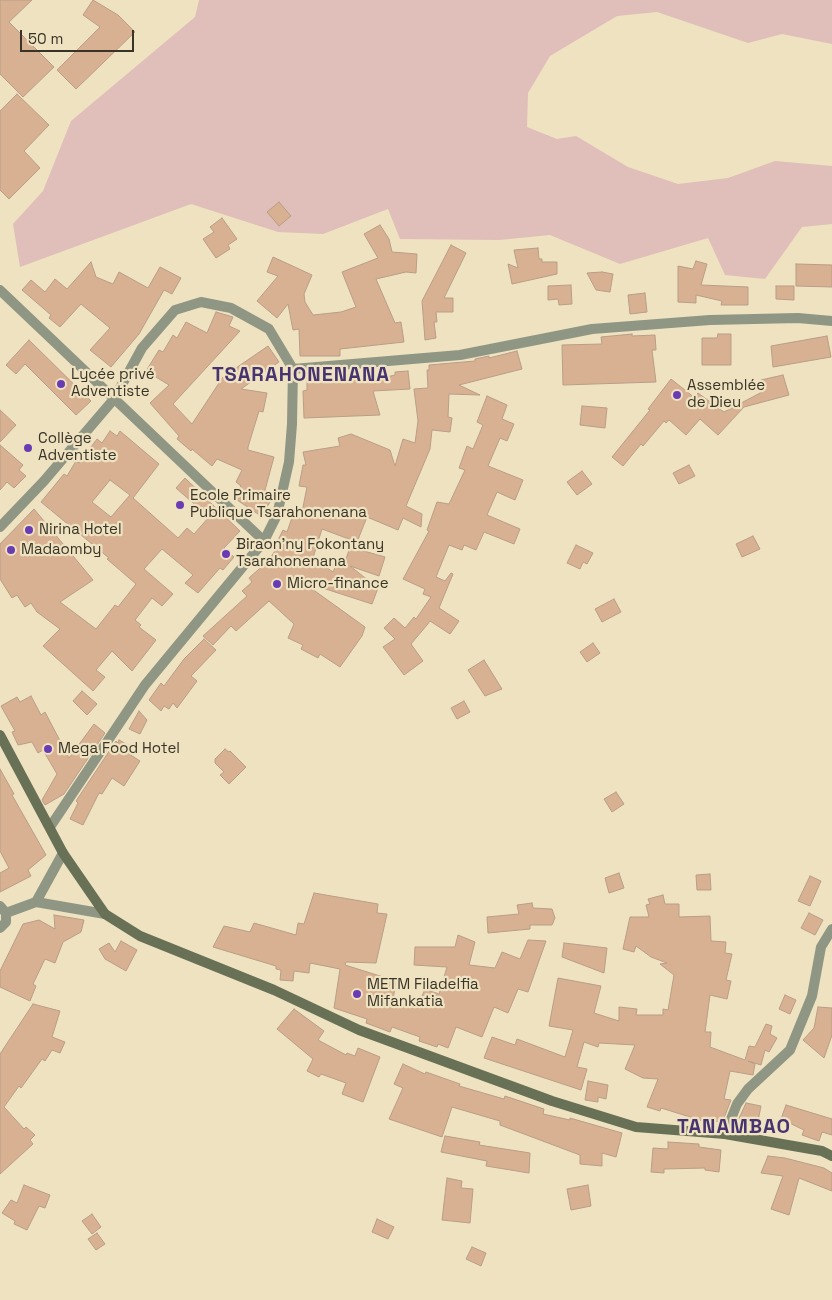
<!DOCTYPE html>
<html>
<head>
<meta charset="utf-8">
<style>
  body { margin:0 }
  #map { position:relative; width:832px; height:1300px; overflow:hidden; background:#eee2c0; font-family:"Space Grotesk",sans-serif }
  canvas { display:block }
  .scale { position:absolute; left:20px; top:30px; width:114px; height:22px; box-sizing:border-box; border:2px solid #393427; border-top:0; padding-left:6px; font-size:15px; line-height:18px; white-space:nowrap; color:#393427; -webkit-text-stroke:4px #eee2c0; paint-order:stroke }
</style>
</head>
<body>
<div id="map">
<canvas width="832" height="1300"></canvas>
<div class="scale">50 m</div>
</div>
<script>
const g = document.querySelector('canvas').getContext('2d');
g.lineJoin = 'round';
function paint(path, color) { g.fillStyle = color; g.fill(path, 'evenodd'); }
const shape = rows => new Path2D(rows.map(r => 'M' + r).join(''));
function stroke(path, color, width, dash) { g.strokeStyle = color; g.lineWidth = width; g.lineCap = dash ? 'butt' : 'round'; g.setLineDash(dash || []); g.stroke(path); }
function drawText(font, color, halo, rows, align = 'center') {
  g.font = font + ' "Space Grotesk",sans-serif'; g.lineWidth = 4.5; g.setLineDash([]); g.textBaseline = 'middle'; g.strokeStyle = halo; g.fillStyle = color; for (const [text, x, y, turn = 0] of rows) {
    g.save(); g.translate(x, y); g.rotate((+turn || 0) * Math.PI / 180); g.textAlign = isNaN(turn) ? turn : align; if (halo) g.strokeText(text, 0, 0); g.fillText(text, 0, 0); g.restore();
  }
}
paint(shape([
  [199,0,832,0,832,44,782,34,748,43,657,12,617,16,550,56,528,93,527,127,557,139,576,136,628,167,678,184,728,178,775,161,832,166,832,224,802,227,765,279,725,275,708,238,620,264,550,235,499,240,400,239,388,209,323,234,278,232,191,204,20,267,13,224,43,191,71,121,195,17]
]), '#e0beb9');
const building = shape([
  [0,0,32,0,9,22,54,67,23,97,0,74,0,0],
  [93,0,118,15,135,32,76,89,57,70,100,27,83,15,93,0],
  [17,94,49,125,24,151,40,168,9,199,0,190,0,111,17,94],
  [279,202,291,216,279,226,267,212,279,202],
  [222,218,237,239,228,245,230,249,216,258,203,239,214,232,210,227,222,218],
  [380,225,389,239,392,252,417,254,416,273,406,272,376,279,395,323,401,322,404,342,340,349,340,356,300,356,299,329,293,330,288,304,277,318,257,301,278,276,267,272,273,257,312,275,304,294,305,302,313,315,341,312,356,307,342,272,378,258,364,234,380,225],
  [451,245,466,253,444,298,453,298,453,312,436,312,437,322,434,322,436,338,425,340,422,301,451,245],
  [538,248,539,259,542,259,542,262,557,262,557,274,512,284,508,264,518,268,514,250,538,248],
  [696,261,707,264,701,285,748,287,748,305,721,305,722,301,696,295,696,303,678,302,678,266,693,269,696,261],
  [91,262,96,277,113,284,119,272,148,288,160,267,181,278,172,294,164,290,139,334,111,367,90,350,110,328,81,304,60,327,49,318,51,315,22,290,31,280,45,292,55,279,67,289,91,262],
  [796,264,832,265,832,287,796,286,796,264],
  [602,272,613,274,610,292,596,290,587,273,602,272],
  [571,285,572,304,559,305,558,299,548,300,548,286,571,285],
  [776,286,794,286,794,300,776,299,776,286],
  [645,293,647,312,630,314,628,295,645,293],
  [216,312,233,317,229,326,240,331,173,404,192,424,223,377,268,346,279,362,241,389,267,393,263,412,259,411,248,447,248,450,274,457,265,490,274,496,261,516,234,498,241,486,236,482,242,470,217,459,212,466,192,449,191,451,177,439,179,436,150,403,169,385,146,371,159,350,163,352,173,335,177,338,186,322,207,333,216,312],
  [632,334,632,336,655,335,656,350,652,350,656,382,563,385,562,345,602,344,601,337,632,334],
  [718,334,731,334,731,365,702,365,702,338,717,338,718,334],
  [827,336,831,357,773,367,771,346,827,336],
  [29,340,91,401,76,415,25,364,16,374,6,365,29,340],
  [517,351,522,369,459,385,480,395,449,394,448,417,452,418,450,432,432,430,430,449,406,506,422,514,421,527,403,518,398,530,367,517,357,542,322,529,313,558,333,572,336,565,343,568,350,547,385,557,379,576,350,566,378,588,372,604,301,581,365,627,362,636,340,667,320,654,318,658,301,649,303,645,288,638,294,624,269,601,236,631,231,626,213,645,203,636,247,596,242,591,252,582,249,578,269,560,280,543,277,542,283,530,287,532,295,509,302,512,307,487,299,486,303,465,306,465,303,452,340,446,338,438,351,434,390,450,395,466,403,439,415,443,418,421,414,389,428,388,427,370,429,370,429,365,475,361,475,359,489,356,489,358,517,351],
  [408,371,410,389,373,391,380,415,304,418,303,391,307,390,307,381,344,379,364,375,366,382,395,375,395,372,408,371],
  [783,375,789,395,744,407,718,435,700,419,686,435,669,420,666,423,664,421,643,446,641,444,623,466,612,457,650,410,648,409,671,379,695,398,698,393,724,412,764,391,761,380,783,375],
  [487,396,507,405,502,419,514,424,507,441,500,438,488,466,523,480,515,500,497,492,487,515,520,529,514,544,484,532,476,550,464,545,462,550,449,545,436,577,445,581,451,573,453,574,439,608,459,621,450,634,430,621,427,625,411,644,423,661,404,675,383,647,395,639,384,628,394,618,405,628,414,617,416,619,431,597,423,594,425,589,403,579,429,531,427,530,437,502,449,504,465,470,459,468,467,446,473,449,483,425,477,422,487,396],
  [582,406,607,408,605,428,580,425,582,406],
  [0,410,16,425,0,442,0,410],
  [110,431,117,436,120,431,159,464,133,498,178,538,187,528,194,534,209,517,176,488,185,478,240,531,224,548,234,557,223,570,220,568,198,593,185,583,193,575,162,549,144,569,173,594,162,606,152,598,135,620,141,625,139,627,156,640,132,671,112,651,96,670,105,677,93,691,43,646,60,629,37,612,31,603,25,607,17,595,12,598,0,579,0,544,34,509,93,580,60,602,96,629,115,605,118,607,136,584,107,559,109,558,41,502,64,474,67,476,76,461,79,463,97,439,102,443,110,431],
  [110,480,130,495,111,517,92,502,110,480],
  [0,445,23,465,19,470,26,476,14,488,7,482,0,490,0,445],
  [689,465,695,476,679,484,673,473,689,465],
  [582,471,592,484,577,495,567,482,582,471],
  [753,536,760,549,742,557,736,544,753,536],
  [576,545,593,553,587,564,583,562,580,569,567,563,576,545],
  [614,599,621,612,602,622,595,609,614,599],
  [204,639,216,650,191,676,197,681,177,708,173,703,169,709,164,706,161,711,149,700,161,683,164,686,184,659,204,639],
  [593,643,600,653,587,662,580,652,593,643],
  [484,660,502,689,485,696,468,670,484,660],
  [82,691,97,704,87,715,73,701,82,691],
  [31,696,41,715,45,712,69,758,94,724,105,733,64,794,45,805,42,800,57,774,43,750,38,753,32,742,18,745,12,732,15,731,1,706,17,697,20,702,31,696],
  [464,701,470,712,457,719,451,708,464,701],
  [139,711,147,720,140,734,129,729,139,711],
  [119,740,130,746,126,752,140,761,124,786,112,778,102,794,99,793,83,825,70,819,78,803,76,801,116,741,118,743,119,740],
  [225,749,229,752,230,751,246,767,229,784,220,775,224,772,215,763,215,759,225,749],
  [0,769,14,794,12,795,46,855,28,870,31,876,0,892,0,873,9,868,0,851,0,769],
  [616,792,624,804,612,812,604,799,616,792],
  [619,873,624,888,609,893,605,878,619,873],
  [710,874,711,890,697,890,696,875,710,874],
  [810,876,821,881,810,906,798,901,810,876],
  [314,893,378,904,377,913,387,914,376,963,346,962,345,965,396,981,393,1000,417,1008,425,989,439,994,447,967,414,965,415,947,455,947,458,935,475,942,469,965,495,968,502,952,520,959,528,940,546,941,528,992,518,989,508,1013,494,1007,482,1037,456,1027,448,1048,438,1044,437,1047,419,1041,420,1037,392,1027,390,1032,366,1023,367,1019,334,1008,340,969,310,963,309,973,294,971,293,981,280,980,281,970,276,969,276,966,213,947,224,926,250,932,254,923,296,935,298,923,304,924,314,893],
  [663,895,665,904,679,904,679,917,710,916,711,941,726,942,725,953,732,954,726,980,731,981,727,999,710,995,705,1032,711,1032,710,1047,745,1060,749,1046,755,1047,766,1024,772,1026,770,1034,777,1038,769,1052,765,1050,761,1065,748,1061,755,1064,753,1075,730,1071,724,1099,731,1100,722,1123,704,1118,703,1121,661,1108,660,1111,647,1107,658,1079,643,1078,625,1069,635,1045,599,1043,598,1047,584,1042,577,1067,587,1069,581,1090,484,1058,492,1037,515,1045,517,1039,565,1057,573,1030,549,1026,558,978,601,986,594,1013,619,1021,619,1007,637,1009,636,1015,663,1015,663,1009,668,1010,674,975,660,964,667,963,651,957,636,946,634,952,623,949,630,917,649,917,646,905,650,904,648,899,663,895],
  [532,903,533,908,552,909,555,918,552,925,530,925,530,929,488,933,487,917,519,914,517,905,532,903],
  [809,913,823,920,815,935,801,928,809,913],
  [54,915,84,920,81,932,63,942,55,963,45,959,33,984,36,986,30,1001,0,987,0,971,23,924,39,920,55,929,54,915],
  [121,941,137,950,126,971,105,959,99,949,109,943,115,952,121,941],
  [564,943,607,948,604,973,562,957,564,943],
  [785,995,796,1000,790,1014,779,1009,785,995],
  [33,1004,60,1011,52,1037,65,1042,60,1053,52,1050,45,1061,42,1059,21,1088,19,1086,4,1107,24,1129,26,1127,35,1135,30,1140,33,1144,0,1174,0,1054,33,1004],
  [818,1007,832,1008,832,1035,824,1058,803,1040,814,1028,818,1007],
  [294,1009,324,1031,318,1040,346,1055,347,1053,355,1056,358,1048,380,1057,363,1102,342,1094,346,1083,321,1074,319,1077,307,1071,313,1059,277,1029,294,1009],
  [403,1064,425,1074,426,1072,460,1084,459,1086,504,1099,505,1096,544,1109,543,1114,570,1120,570,1118,622,1133,616,1157,602,1153,602,1166,580,1164,580,1155,500,1125,500,1121,452,1107,442,1137,389,1119,403,1088,394,1084,403,1064],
  [588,1081,608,1085,606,1099,598,1097,598,1102,585,1100,588,1081],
  [746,1103,761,1106,757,1126,737,1123,746,1103],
  [786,1105,832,1119,832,1135,822,1132,819,1141,802,1135,804,1130,781,1119,786,1105],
  [445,1136,480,1142,479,1145,530,1153,529,1173,486,1166,487,1161,441,1152,445,1136],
  [668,1142,699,1144,699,1147,721,1150,719,1172,705,1170,705,1168,664,1169,664,1173,651,1172,653,1148,668,1149,668,1142],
  [768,1156,785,1158,824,1168,832,1173,832,1191,799,1178,789,1215,771,1209,783,1176,761,1173,768,1156],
  [447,1178,462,1181,461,1188,473,1189,470,1223,442,1220,447,1178],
  [24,1185,50,1195,45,1208,39,1206,27,1230,14,1224,15,1221,2,1213,11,1200,17,1203,24,1185],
  [588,1185,591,1206,571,1210,567,1189,588,1185],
  [92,1214,101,1227,92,1234,82,1221,92,1214],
  [377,1219,394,1227,388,1239,372,1232,377,1219],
  [97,1233,105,1244,96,1250,88,1239,97,1233],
  [472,1247,486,1253,481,1266,466,1259,472,1247]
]);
paint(building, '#d8b193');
stroke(building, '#b99d86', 1);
stroke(shape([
  [0,290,264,541,145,685,50,827],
  [293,369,460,355,592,329,710,320,798,318,832,321],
  [0,527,44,481,114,399,142,348,175,310,201,302,231,308,269,329,293,369,292,424,289,462,277,515,264,541],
  [36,902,63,853],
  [0,906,6,913,6,922,0,928],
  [6,913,36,902,105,914],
  [725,1134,737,1104,748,1089,790,1050,812,996,821,947,832,929]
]), '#8f9683', 10);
stroke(shape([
  [0,735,63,853,105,914,140,936,274,990,359,1030,552,1101,636,1127,725,1134,822,1151,832,1156]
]), '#687156', 10);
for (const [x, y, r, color] of [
  [61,384,5,"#693cb4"],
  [677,395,5,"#693cb4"],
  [28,448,5,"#693cb4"],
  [180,505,5,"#693cb4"],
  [29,530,5,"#693cb4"],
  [11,550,5,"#693cb4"],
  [226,554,5,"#693cb4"],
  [277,584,5,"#693cb4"],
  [48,749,5,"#693cb4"],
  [357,994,5,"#693cb4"]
]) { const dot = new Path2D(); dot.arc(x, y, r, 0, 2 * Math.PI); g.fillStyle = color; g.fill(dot); stroke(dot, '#eee2c0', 2); }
drawText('15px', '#393427', '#eee2c0', [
  ["Lycée privé",71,375],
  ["Adventiste",71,392],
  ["Assemblée",687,386],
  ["de Dieu",687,403],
  ["Collège",38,439],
  ["Adventiste",38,456],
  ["Ecole Primaire",190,496],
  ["Publique Tsarahonenana",190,513],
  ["Nirina Hotel",39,530],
  ["Biraon'ny Fokontany",236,545],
  ["Tsarahonenana",236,562],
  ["Madaomby",21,550],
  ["Micro-finance",287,584],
  ["Mega Food Hotel",58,749],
  ["METM Filadelfia",367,985],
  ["Mifankatia",367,1002]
], 'left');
g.letterSpacing = '1px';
drawText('bold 20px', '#46336f', '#eee2c0', [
  ["TSARAHONENANA",301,376],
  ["TANAMBAO",734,1128]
]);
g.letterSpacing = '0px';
</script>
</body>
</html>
